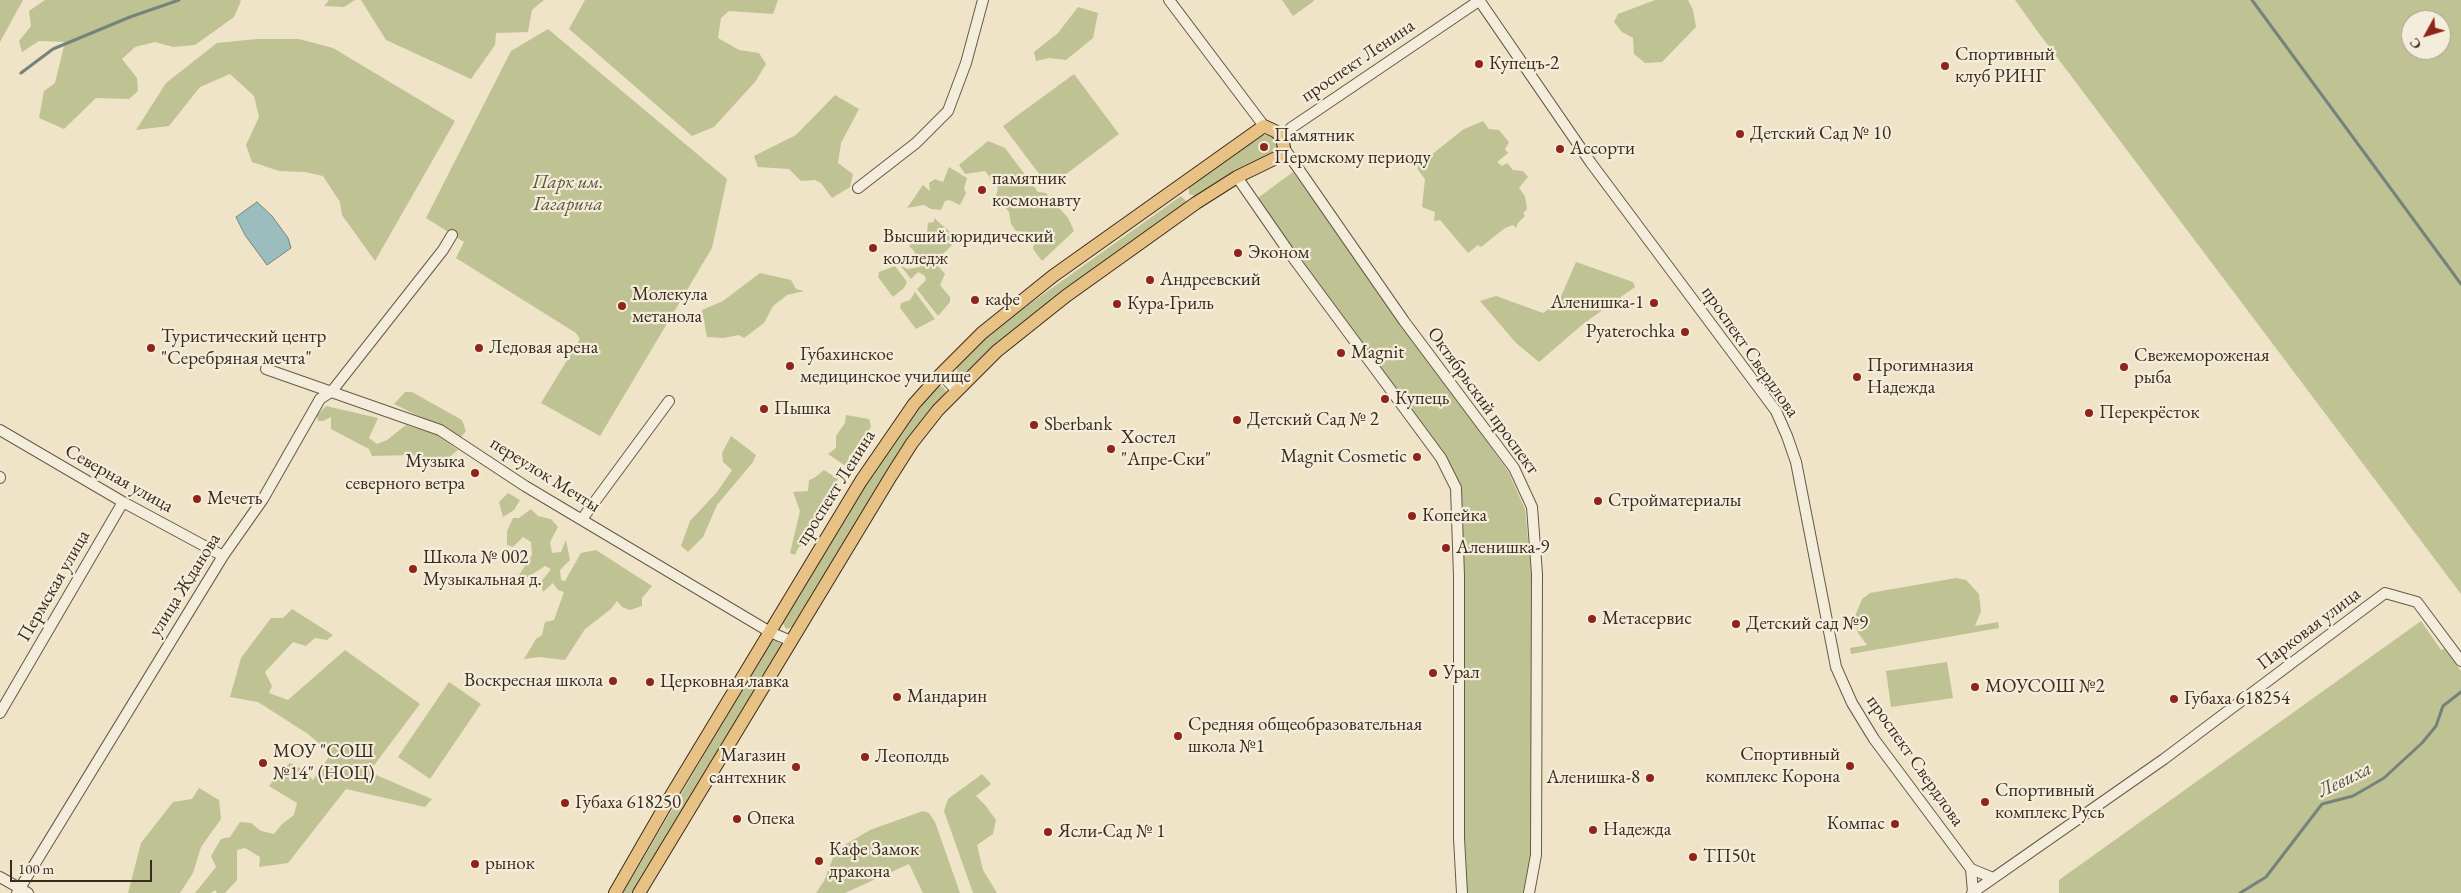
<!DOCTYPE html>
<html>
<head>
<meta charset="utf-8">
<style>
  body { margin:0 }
  #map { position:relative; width:2461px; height:893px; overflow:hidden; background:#efe4c8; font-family:"EB Garamond",serif }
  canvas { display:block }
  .north { position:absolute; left:2401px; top:10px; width:50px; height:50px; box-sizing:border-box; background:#f5eddb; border:1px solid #aa9f8f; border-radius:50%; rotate:231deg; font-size:14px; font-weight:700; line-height:20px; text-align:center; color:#3a2b1c }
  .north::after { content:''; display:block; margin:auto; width:18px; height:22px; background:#8f2418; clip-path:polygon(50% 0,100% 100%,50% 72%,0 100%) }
  .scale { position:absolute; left:10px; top:860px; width:142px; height:22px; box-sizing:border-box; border:2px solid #3a2b1c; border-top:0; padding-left:6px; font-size:15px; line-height:18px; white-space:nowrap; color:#3a2b1c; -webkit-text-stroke:4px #f5eddb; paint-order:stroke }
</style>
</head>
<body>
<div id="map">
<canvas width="2461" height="893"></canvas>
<div class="north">С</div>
<div class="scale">100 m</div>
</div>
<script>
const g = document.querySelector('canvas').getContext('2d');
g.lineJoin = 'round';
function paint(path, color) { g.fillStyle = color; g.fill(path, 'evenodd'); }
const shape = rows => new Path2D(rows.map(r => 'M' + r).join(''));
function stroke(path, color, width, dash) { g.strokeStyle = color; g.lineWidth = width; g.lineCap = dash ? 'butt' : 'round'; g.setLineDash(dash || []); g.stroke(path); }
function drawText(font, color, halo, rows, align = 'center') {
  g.font = font + ' "EB Garamond",serif'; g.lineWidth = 4.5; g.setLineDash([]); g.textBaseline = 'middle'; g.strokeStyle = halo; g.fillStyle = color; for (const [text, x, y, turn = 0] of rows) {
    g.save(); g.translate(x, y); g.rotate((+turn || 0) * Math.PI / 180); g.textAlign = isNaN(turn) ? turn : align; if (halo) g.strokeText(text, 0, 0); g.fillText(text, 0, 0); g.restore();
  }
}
paint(shape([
  [0,0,23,0,0,42],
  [45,0,240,0,241,1,234,17,195,45,173,47,155,42,135,47,122,59,137,78,138,91,129,99,96,98,64,129,39,118,44,91,55,83,65,42,39,41,22,52,19,41,31,26,29,11],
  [329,0,355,0,344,7,324,6],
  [361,0,544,0,532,10,528,32,496,33,495,45,471,79,386,40],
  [585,0,778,0,773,14,729,11,721,18,718,38,739,50,759,53,766,64,755,82,714,127,692,136,569,29],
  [1282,0,1313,0,1314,1,1293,16],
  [1655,0,1688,0,1693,10,1696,27,1662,62,1645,63,1634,54,1633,38,1622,32,1614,22,1618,14],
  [2015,0,2461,0,2461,594,2038,32],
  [2411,20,2441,20,2441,50,2411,50],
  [1078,7,1098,13,1093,38,1066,60,1049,58,1036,61,1034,52,1058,33],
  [548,29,727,179,712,248,600,436,541,403,580,339,576,333,456,258,464,242,426,218,511,51],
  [257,39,299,39,333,48,455,121,375,261,342,215,340,202,323,176,305,172,279,171,252,162,246,145,259,117,254,96,230,74,200,87,169,126,136,130,166,83,217,43],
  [1074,74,1119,134,1049,187,1003,126],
  [835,95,859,109,841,143,838,163,853,174,850,187,832,198,821,183,815,180,801,181,789,169,758,167,754,156,796,135],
  [1483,121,1489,129,1499,130,1509,142,1505,149,1508,153,1497,162,1502,166,1507,163,1513,170,1523,171,1528,177,1519,188,1525,196,1527,209,1523,213,1525,216,1518,223,1516,228,1513,225,1505,228,1481,247,1478,245,1468,253,1440,220,1434,221,1435,212,1422,207,1425,179,1418,170,1416,158,1426,159,1464,129],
  [1262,135,1270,135,1277,141,1277,151,1240,169,1195,196,1189,194,1189,187],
  [988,141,1005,148,1038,192,1046,193,1068,218,1074,231,1042,261,1033,249,1036,233,1016,231,1011,224,1009,212,996,196,998,188,985,171,965,174,959,165],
  [949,167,967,178,964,188,966,193,960,205,949,200,945,201,941,210,931,209,924,205,907,208,923,185,930,191,929,183,935,179,943,182],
  [1293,172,1508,471,1525,509,1533,592,1533,861,1523,893,1463,893,1458,486,1255,200],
  [1181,196,1187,202,985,354,965,374,957,372,957,364,1003,323],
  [934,218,950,232,952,245,942,255,938,266,945,274,940,285,950,297,950,302,938,316,917,289,926,280,925,276,918,272,911,279,900,265,907,269,920,267,914,251,909,246,916,236,926,240,928,223,934,222],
  [1576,262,1633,282,1635,287,1583,324,1539,362,1516,343,1480,301,1496,296,1543,313,1559,301],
  [895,266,907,282,904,288,893,297,878,277,879,272],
  [760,273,791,280,796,289,804,291,787,295,773,306,764,323,744,338,739,335,723,338,707,337,702,310,723,301],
  [915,292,935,319,916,329,900,308,901,303,910,300],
  [938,385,943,387,946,391,944,395,906,440,793,627,786,629,782,622,884,454,915,412],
  [405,392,412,392,462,420,466,431,461,437,394,404],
  [326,406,378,418,369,438,377,444,387,440,406,425,437,435,458,450,433,470,419,462,419,457,412,455,372,456,369,449,331,429,331,417,323,421,318,421,317,415],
  [846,415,869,419,871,426,863,445,849,456,847,467,828,454,836,448,836,436,845,423],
  [731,436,756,455,753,462,717,505,703,537,688,552,681,546,690,521,717,492,732,470,723,462,722,453],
  [824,470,838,479,805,537,804,543,798,548,795,555,790,553,800,511,793,492,808,491,809,480,814,478],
  [508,493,520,500,514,510,503,517,499,502],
  [531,509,538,516,551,519,558,527,550,542,552,553,561,552,566,540,570,560,560,570,561,580,565,581,581,553,596,550,652,586,642,598,642,606,630,610,622,607,617,601,611,609,585,629,565,660,539,657,524,659,536,639,542,635,545,622,554,620,564,592,558,590,553,583,543,592,541,582,551,569,545,566,525,579,519,575,532,555,531,542,523,537,513,547,507,545,507,531,513,518,519,518],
  [1956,578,1966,580,1979,594,1981,611,1975,626,1998,622,1999,628,1851,654,1850,648,1867,645,1858,633,1855,616,1862,599,1870,593],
  [292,609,333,635,327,640,315,638,306,646,293,642,265,672,272,686,269,693,288,700,345,650,420,704,369,772,432,799,425,807,346,789,288,863,259,867,260,857,245,848,237,850,237,880,225,893,217,893,215,890,211,893,195,893,216,867,211,856,221,839,230,837,240,822,251,823,261,831,274,834,282,824,294,815,297,803,269,786,277,775,290,763,303,770,313,780,331,754,308,734,258,702,230,697,241,658,271,618,283,618],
  [2421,621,2441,650,2445,648,2461,671,2461,893,2059,893,2059,880],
  [775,640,781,644,781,649,633,893,623,893,771,641],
  [1947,662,1953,698,1891,707,1886,671],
  [449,682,481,704,430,779,398,757],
  [982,774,991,784,976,796,986,806,996,820,993,834,977,845,983,870,997,893,973,893,944,811,948,799],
  [199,788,219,800,221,819,201,847,193,873,180,893,128,893,141,843,173,802,192,799],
  [923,811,929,813,935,822,960,893,923,893,909,864,845,893,816,893,824,881,836,850,870,830]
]), '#bfc292');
const water = shape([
  [257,202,272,216,288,238,291,248,267,265,245,235,236,217,257,202]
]);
paint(water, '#9cbdbd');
stroke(water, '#75837d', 1);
stroke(shape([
  [2252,0,2461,284],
  [21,73,53,49,130,17,179,0],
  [2240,893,2266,877,2322,804,2353,796,2384,778,2422,743,2436,726,2443,706,2461,692]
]), '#75837d', 3);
const minor = shape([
  [1169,0,1264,126],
  [1479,0,1591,163,1776,411,1787,436,1796,462,1836,667,1852,703,1874,739,1971,869,1973,892],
  [1282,137,1291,128,1480,0],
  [1284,148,1404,321,1514,468,1532,507,1537,574,1536,855,1529,893],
  [1237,177,1291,255,1441,458,1456,488,1459,576,1459,838,1462,893],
  [858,188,916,143,948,111,966,63,983,0],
  [266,369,440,430,525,486,770,632,791,641],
  [941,374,956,390],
  [0,430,123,502,223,556],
  [0,477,0,478],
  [582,519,669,401],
  [0,713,123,502],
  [1971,869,1993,878],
  [0,877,28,893],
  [17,893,223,556,263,499,320,399,332,391,443,250,452,235],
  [1972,893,2164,759,2385,593,2417,602,2461,661]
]);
const major = shape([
  [615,893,672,794,861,481,914,404,941,374,982,333,1053,276,1264,126,1275,131,1282,137,1284,148,1280,156,1237,177,1196,203,1066,296,997,351,938,410,912,443,891,476,639,893]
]);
stroke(minor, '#675947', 12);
stroke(major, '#3a2b1c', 14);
stroke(minor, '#f5eddb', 10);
stroke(major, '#e8c284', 12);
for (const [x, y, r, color] of [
  [1479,64,5,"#8f2418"],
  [1945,66,5,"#8f2418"],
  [1740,134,5,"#8f2418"],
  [1264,147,5,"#8f2418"],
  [1560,149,5,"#8f2418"],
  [982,190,5,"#8f2418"],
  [873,248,5,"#8f2418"],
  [1238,253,5,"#8f2418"],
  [1150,280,5,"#8f2418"],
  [975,300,5,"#8f2418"],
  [1654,303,5,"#8f2418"],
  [1117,304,5,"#8f2418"],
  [622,306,5,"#8f2418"],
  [1685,332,5,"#8f2418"],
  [151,348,5,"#8f2418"],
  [479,348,5,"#8f2418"],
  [1341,353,5,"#8f2418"],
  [790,366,5,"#8f2418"],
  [2124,367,5,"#8f2418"],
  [1857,377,5,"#8f2418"],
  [1385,399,5,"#8f2418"],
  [764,409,5,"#8f2418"],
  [2089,413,5,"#8f2418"],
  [1237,420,5,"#8f2418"],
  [1034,425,5,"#8f2418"],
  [1111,449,5,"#8f2418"],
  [1417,457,5,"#8f2418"],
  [475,473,5,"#8f2418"],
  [197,499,5,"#8f2418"],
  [1598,501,5,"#8f2418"],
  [1412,516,5,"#8f2418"],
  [1446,548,5,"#8f2418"],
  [413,569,5,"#8f2418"],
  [1592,619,5,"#8f2418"],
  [1736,624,5,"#8f2418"],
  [1433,673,5,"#8f2418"],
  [613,681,5,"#8f2418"],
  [650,682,5,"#8f2418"],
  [1975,687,5,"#8f2418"],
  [897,697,5,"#8f2418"],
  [2174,699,5,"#8f2418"],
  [1178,736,5,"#8f2418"],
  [865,757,5,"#8f2418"],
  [263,763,5,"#8f2418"],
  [1850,766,5,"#8f2418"],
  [796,767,5,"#8f2418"],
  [1650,778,5,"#8f2418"],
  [1985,802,5,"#8f2418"],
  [565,803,5,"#8f2418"],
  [737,819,5,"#8f2418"],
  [1895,824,5,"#8f2418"],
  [1593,830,5,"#8f2418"],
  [1048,832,5,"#8f2418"],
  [1693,857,5,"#8f2418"],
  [819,861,5,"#8f2418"],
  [475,864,5,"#8f2418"]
]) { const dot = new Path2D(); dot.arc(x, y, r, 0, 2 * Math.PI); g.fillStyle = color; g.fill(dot); stroke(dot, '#f5eddb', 2); }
drawText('19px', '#3a2b1c', '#f5eddb', [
  ["Спортивный",1955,55],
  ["клуб РИНГ",1955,77],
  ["Купецъ-2",1489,64],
  ["Детский Сад № 10",1750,134],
  ["Памятник",1274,136],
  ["Пермскому периоду",1274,158],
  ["Ассорти",1570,149],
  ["памятник",992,179],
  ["космонавту",992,201],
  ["Высший юридический",883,237],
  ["колледж",883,259],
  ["Эконом",1248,253],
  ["Андреевский",1160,280],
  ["Молекула",632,295],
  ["метанола",632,317],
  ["кафе",985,300],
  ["Аленишка-1",1644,303,"right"],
  ["Кура-Гриль",1127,304],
  ["Pyaterochka",1675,332,"right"],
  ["Туристический центр",161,337],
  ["\"Серебряная мечта\"",161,359],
  ["Ледовая арена",489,348],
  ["Magnit",1351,353],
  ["Губахинское",800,355],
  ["медицинское училище",800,377],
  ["Свежемороженая",2134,356],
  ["рыба",2134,378],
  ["Прогимназия",1867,366],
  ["Надежда",1867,388],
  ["Купець",1395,399],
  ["Пышка",774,409],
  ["Перекрёсток",2099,413],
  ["Детский Сад № 2",1247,420],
  ["Sberbank",1044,425],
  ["Хостел",1121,438],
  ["\"Апре-Ски\"",1121,460],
  ["Magnit Cosmetic",1407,457,"right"],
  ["Музыка",465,462,"right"],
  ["северного ветра",465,484,"right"],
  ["Мечеть",207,499],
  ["Стройматериалы",1608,501],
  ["Копейка",1422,516],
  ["Аленишка-9",1456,548],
  ["Школа № 002",423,558],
  ["Музыкальная д.",423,580],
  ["Метасервис",1602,619],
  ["Детский сад №9",1746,624],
  ["Урал",1443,673],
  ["Воскресная школа",603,681,"right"],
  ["Церковная лавка",660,682],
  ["МОУСОШ №2",1985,687],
  ["Мандарин",907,697],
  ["Губаха 618254",2184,699],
  ["Средняя общеобразовательная",1188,725],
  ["школа №1",1188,747],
  ["МОУ \"СОШ",273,752],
  ["№14\" (НОЦ)",273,774],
  ["Спортивный",1840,755,"right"],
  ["комплекс Корона",1840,777,"right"],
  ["Магазин",786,756,"right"],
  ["сантехник",786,778,"right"],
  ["Леополдь",875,757],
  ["Аленишка-8",1640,778,"right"],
  ["Спортивный",1995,791],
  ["комплекс Русь",1995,813],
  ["Губаха 618250",575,803],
  ["Опека",747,819],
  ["Компас",1885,824,"right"],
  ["Надежда",1603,830],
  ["Ясли-Сад № 1",1058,832],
  ["Кафе Замок",829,850],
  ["дракона",829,872],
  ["ТП50t",1703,857],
  ["рынок",485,864]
], 'left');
drawText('19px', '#3a2b1c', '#f5eddb', [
  ["проспект Ленина",1358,61,-34],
  ["проспект Свердлова",1750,352,55],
  ["Октябрьский проспект",1483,401,54],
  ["переулок Мечты",545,475,32],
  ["Северная улица",119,479,29],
  ["проспект Ленина",836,488,-58],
  ["улица Жданова",185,585,-58],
  ["Пермская улица",54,586,-60],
  ["Парковая улица",2309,629,-37],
  ["проспект Свердлова",1915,761,55]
]);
drawText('italic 19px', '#5b513a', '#f5eddb', [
  ["Парк им.",568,183],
  ["Гагарина",568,205]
]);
drawText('italic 20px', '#525044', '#f5eddb', [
  ["Левиха",2345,780,-26]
]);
</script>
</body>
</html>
